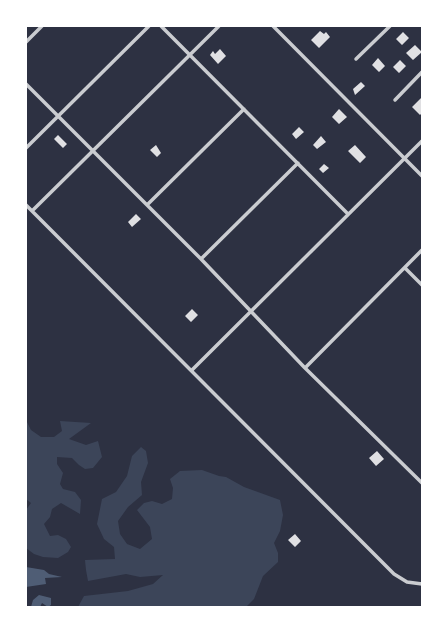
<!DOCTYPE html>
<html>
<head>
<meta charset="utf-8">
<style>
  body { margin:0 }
  #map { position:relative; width:448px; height:633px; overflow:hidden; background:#2d3142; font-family:"PT Sans",sans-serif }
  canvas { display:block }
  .frame { position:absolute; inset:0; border:27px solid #fff; pointer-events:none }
</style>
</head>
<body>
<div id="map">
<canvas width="448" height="633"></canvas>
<div class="frame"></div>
</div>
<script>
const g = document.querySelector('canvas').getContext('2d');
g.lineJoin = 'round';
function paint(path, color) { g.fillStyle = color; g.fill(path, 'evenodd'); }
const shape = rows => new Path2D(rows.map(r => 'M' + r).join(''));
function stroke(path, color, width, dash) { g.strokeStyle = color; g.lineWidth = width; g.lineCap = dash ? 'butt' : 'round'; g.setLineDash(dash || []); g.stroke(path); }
paint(shape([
  [26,420,31,430,41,437,54,437,62,431,60,421,91,423,69,439,86,445,98,441,102,457,93,468,85,469,79,465,72,458,57,457,57,464,63,473,60,484,63,489,75,492,81,500,80,514,61,503,52,509,50,517,44,524,50,536,58,535,66,539,71,547,68,552,58,558,43,557,34,554,26,548,26,510,31,503,26,499],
  [141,447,146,451,148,463,141,482,142,495,128,507,118,521,120,534,127,544,140,549,152,539,150,527,137,510,144,503,152,501,162,504,172,499,173,488,170,479,180,471,202,470,219,476,226,477,244,487,280,500,283,515,280,531,274,543,278,553,278,562,263,576,254,599,246,607,78,607,84,596,128,591,153,584,163,575,140,577,126,574,88,581,86,570,85,560,115,559,114,547,104,539,97,524,102,499,116,492,127,476,132,456]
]), '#3c4559');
paint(shape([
  [26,567,44,570,49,574,62,577,45,578,46,584,26,587],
  [39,595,51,598,51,605,48,607,42,603,40,607,31,607,33,600]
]), '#4f5d75');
paint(shape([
  [320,31,324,34,326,32,330,37,319,48,311,40],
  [403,32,409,38,402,45,396,39],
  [415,45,422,52,413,60,406,53],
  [220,49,226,56,218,64,210,55,213,51,215,54],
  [378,58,385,66,379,72,372,65],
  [400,60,406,66,399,73,393,67],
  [361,82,365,86,355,95,353,89],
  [422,97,422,113,420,115,412,107],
  [339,109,347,117,339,124,332,117],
  [299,127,304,132,296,139,292,134],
  [58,135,67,144,63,148,54,139],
  [321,136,326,142,317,149,313,145],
  [156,145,161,153,157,157,150,150],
  [355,145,366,157,360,163,348,151],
  [324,164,329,168,323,173,319,169],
  [136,214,141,219,132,227,128,222],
  [192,309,198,315,191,322,185,316],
  [377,451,384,459,376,466,369,458],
  [295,534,301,541,295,547,288,540]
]), '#e0e0e3');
stroke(shape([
  [161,26,348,214],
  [273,26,422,176],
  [26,42,42,26],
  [356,59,390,26],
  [26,84,201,259,305,368,422,483],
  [395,100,422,72],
  [26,148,149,26],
  [26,205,394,574,407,582,422,584],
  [147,205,244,109],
  [32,211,219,26],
  [201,259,298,163],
  [405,268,422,285],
  [305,368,422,250],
  [192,370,422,141]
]), '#caccd0', 3.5);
</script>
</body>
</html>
